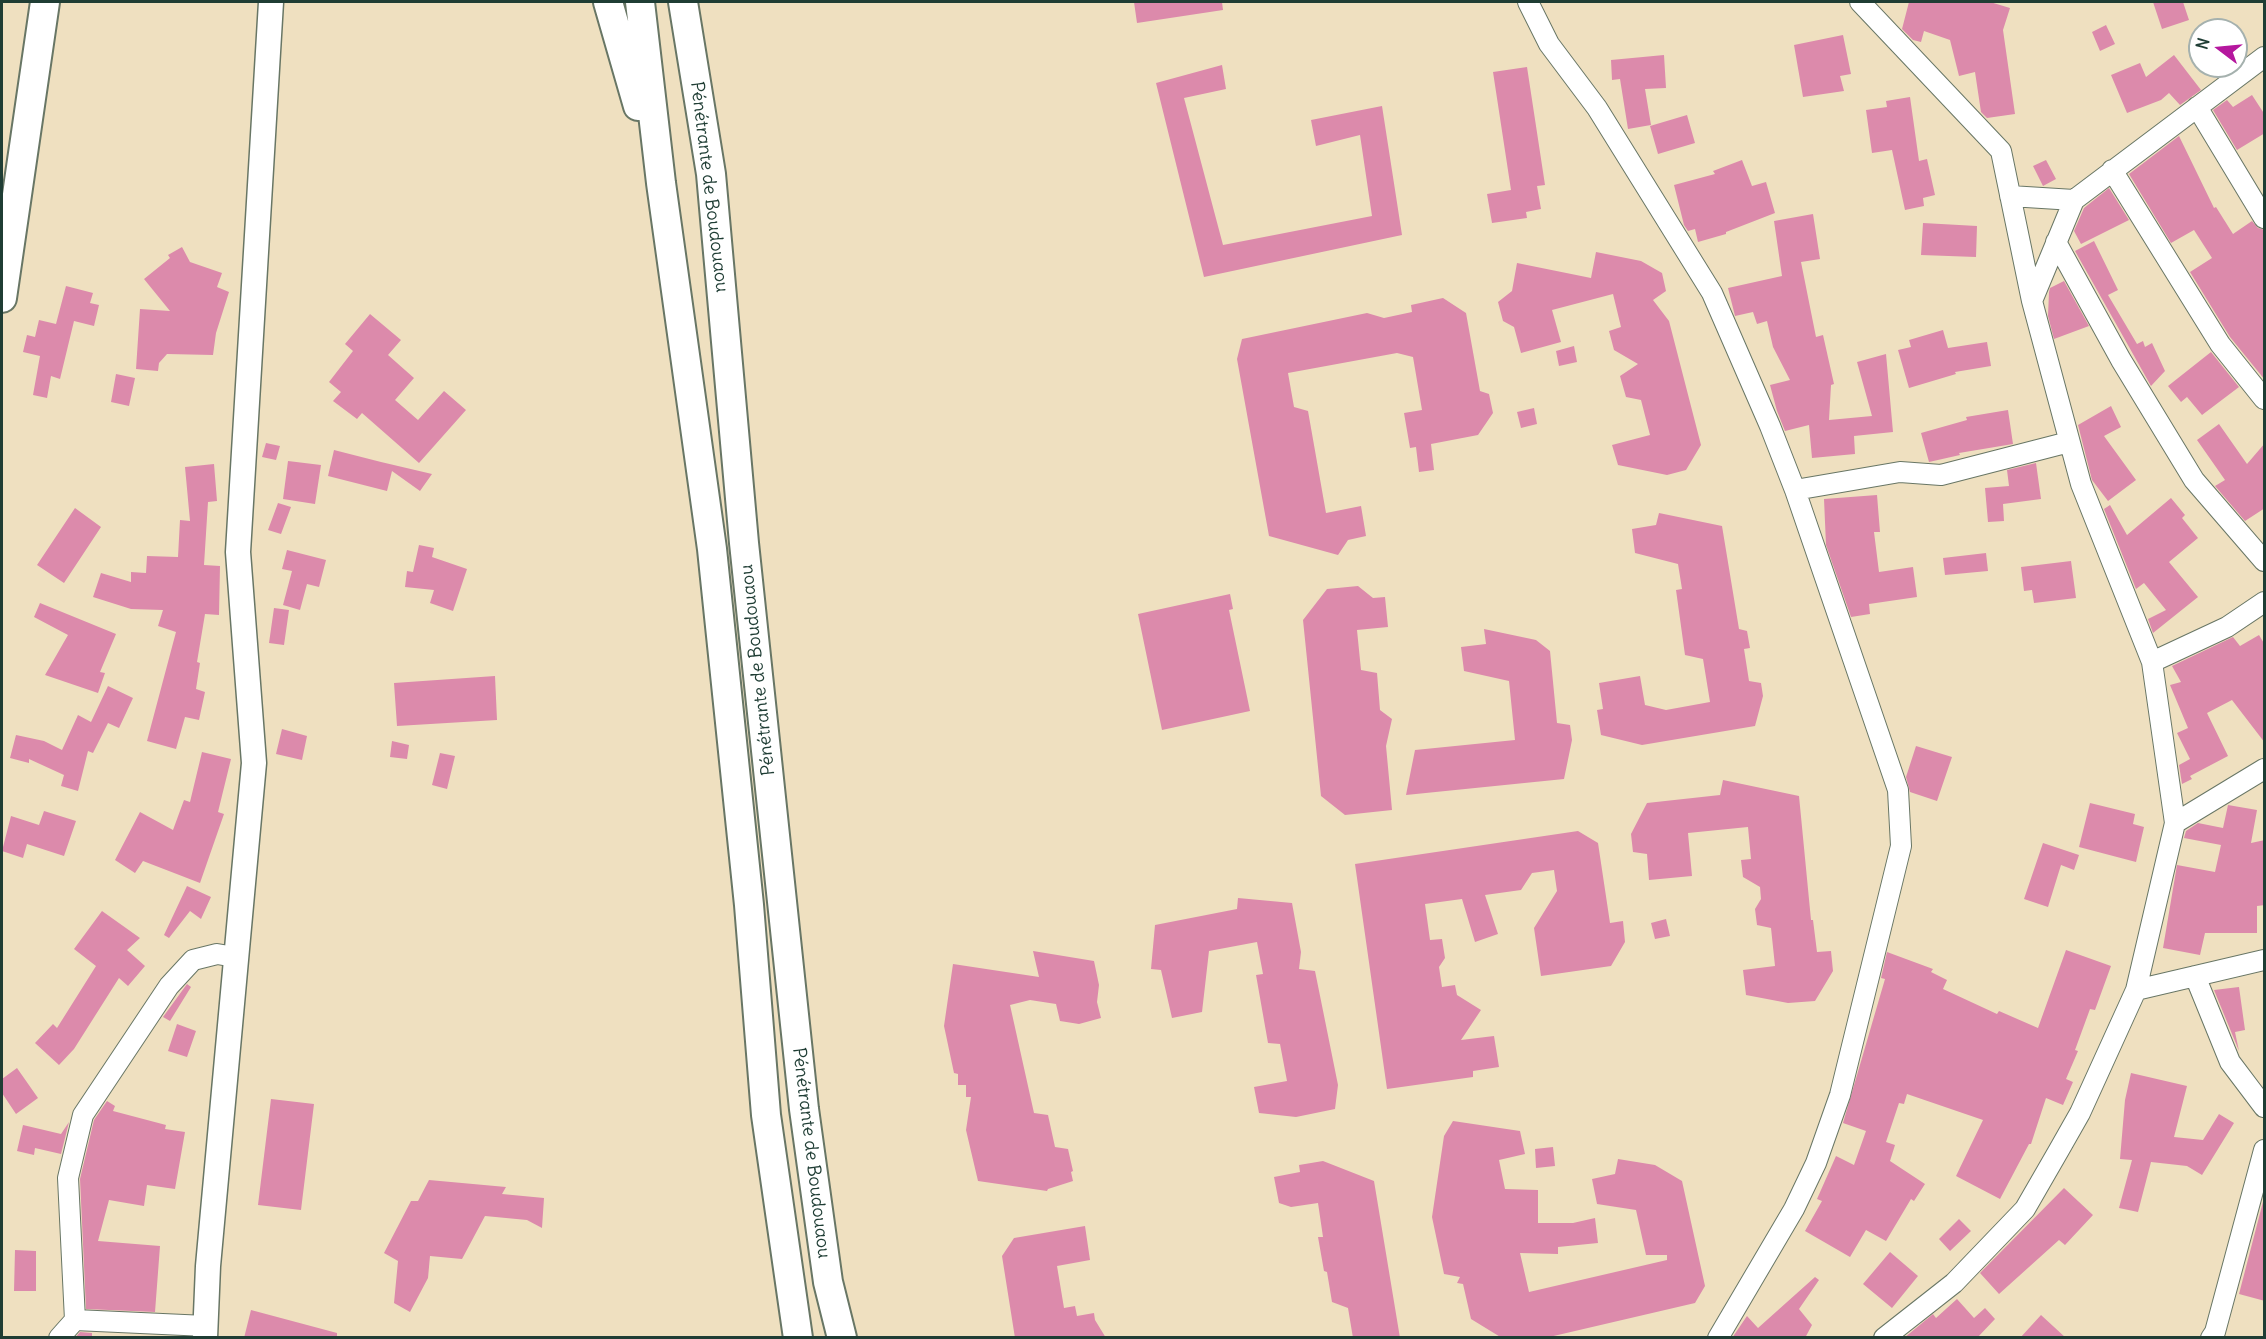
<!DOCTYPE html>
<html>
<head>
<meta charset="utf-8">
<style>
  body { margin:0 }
  #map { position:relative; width:2266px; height:1339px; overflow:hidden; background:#efe0c0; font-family:Delius,sans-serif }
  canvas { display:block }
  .frame { position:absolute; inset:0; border:3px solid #1f3d34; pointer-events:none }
  .north { position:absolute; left:2188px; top:18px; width:60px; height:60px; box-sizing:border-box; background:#fff; border:2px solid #a5b1ae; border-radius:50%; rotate:286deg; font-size:16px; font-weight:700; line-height:24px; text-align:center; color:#1f3d34 }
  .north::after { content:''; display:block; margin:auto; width:21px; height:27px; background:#b5179e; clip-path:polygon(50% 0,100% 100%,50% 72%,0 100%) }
</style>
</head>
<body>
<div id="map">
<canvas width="2266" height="1339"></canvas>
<div class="frame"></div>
<div class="north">N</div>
</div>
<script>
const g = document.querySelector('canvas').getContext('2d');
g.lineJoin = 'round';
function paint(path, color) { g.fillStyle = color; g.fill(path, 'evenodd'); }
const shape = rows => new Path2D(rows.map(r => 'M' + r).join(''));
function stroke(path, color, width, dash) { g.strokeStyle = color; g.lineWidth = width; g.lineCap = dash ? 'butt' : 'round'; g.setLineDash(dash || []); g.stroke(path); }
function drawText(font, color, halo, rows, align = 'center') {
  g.font = font + ' Delius,sans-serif'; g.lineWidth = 4.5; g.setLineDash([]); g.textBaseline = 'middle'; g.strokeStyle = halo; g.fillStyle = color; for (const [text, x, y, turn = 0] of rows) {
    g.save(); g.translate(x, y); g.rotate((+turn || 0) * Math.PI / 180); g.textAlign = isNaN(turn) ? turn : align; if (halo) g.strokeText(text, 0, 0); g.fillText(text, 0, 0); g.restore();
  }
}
paint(shape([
  [1134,2,1222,2,1223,10,1137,23],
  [1909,2,1990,2,2010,8,2003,30,2015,114,1987,118,1981,112,1975,72,1959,76,1950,40,1924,31,1921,42,1913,40,1902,29],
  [2153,2,2183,2,2189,20,2162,29],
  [2106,25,2115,44,2100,51,2092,32],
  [1843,35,1851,74,1840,76,1844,91,1803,97,1794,45],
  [1664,55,1666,88,1645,89,1651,125,1628,129,1620,79,1612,80,1611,60],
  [2174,55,2201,90,2180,105,2169,93,2161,100,2127,113,2111,75,2140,63,2146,77],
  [1222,65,1226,89,1184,98,1223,245,1372,216,1360,135,1316,146,1311,120,1382,106,1402,235,1204,277,1156,83],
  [1527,67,1545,185,1537,186,1541,209,1526,212,1527,218,1492,223,1487,194,1511,190,1493,72],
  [2252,95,2265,115,2265,133,2237,150,2213,110,2227,100,2233,107],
  [1910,97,1919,161,1927,159,1935,195,1923,198,1924,206,1905,210,1892,150,1872,153,1866,110,1887,107,1886,101],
  [1687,115,1695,143,1658,154,1650,126],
  [2179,136,2214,208,2216,207,2233,234,2252,221,2258,228,2265,230,2265,380,2230,337,2190,272,2212,258,2194,230,2171,243,2129,174],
  [1742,160,1752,186,1766,182,1775,213,1726,232,1726,234,1698,242,1695,229,1688,231,1684,225,1674,185,1715,174,1713,171],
  [2046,160,2056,179,2043,186,2033,166],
  [2109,188,2129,220,2081,244,2074,231,2084,208],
  [1813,214,1820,259,1801,262,1816,337,1823,335,1834,384,1831,385,1829,420,1872,416,1857,362,1886,354,1893,432,1854,436,1855,454,1812,458,1809,425,1785,431,1777,411,1770,385,1790,380,1773,347,1767,321,1757,324,1753,312,1735,316,1728,288,1782,276,1774,221],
  [1923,223,1977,226,1976,257,1921,255],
  [2094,241,2118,290,2108,295,2137,344,2143,341,2145,347,2152,343,2165,371,2151,386,2075,251],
  [182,247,190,262,222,273,217,287,229,292,216,333,213,355,167,354,159,363,158,371,136,369,140,309,170,311,144,279,170,258,168,255],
  [1596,252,1641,261,1662,273,1666,291,1653,300,1669,321,1701,445,1686,470,1667,475,1618,465,1612,445,1650,435,1641,400,1626,397,1620,376,1638,364,1614,350,1609,331,1621,327,1613,294,1552,310,1561,342,1521,353,1514,327,1503,321,1498,302,1512,291,1517,263,1591,278],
  [2064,281,2089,326,2054,339,2048,316,2049,292,2050,288],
  [66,286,93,293,90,303,99,305,94,326,74,321,60,379,51,376,47,398,33,395,40,356,23,352,27,335,35,337,39,320,56,324],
  [1443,298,1466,313,1480,391,1489,394,1493,413,1478,435,1431,444,1434,470,1419,472,1416,447,1410,448,1404,413,1422,410,1413,357,1397,353,1288,373,1294,407,1308,411,1326,513,1361,506,1366,536,1348,540,1338,555,1269,536,1237,359,1242,339,1367,313,1384,318,1412,312,1411,305],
  [370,314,401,340,388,355,414,378,395,400,418,420,444,391,466,410,419,463,362,413,357,419,333,401,341,392,329,382,353,351,345,344],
  [1943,330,1948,348,1987,342,1991,366,1955,372,1956,374,1909,388,1898,350,1911,347,1909,340],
  [1574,346,1577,362,1559,366,1556,351],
  [2211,352,2239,387,2202,415,2187,397,2181,402,2168,386],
  [116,374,135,378,129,406,111,402],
  [2111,406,2121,427,2104,436,2136,480,2108,501,2092,480,2078,425],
  [1534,408,1537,424,1521,428,1517,412],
  [2008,410,2013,444,1959,453,1960,455,1929,462,1921,433,1967,420,1966,417],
  [2219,424,2247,464,2265,443,2265,508,2245,521,2215,486,2225,480,2197,440],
  [266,443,280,446,276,460,262,457],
  [334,450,381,462,432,474,420,491,392,471,387,491,328,476],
  [288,461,321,465,315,504,283,499],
  [2036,463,2041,499,2003,504,2004,521,1988,522,1985,488,2009,486,2007,470],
  [214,464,217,501,208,502,204,565,220,566,219,615,205,614,197,662,200,663,196,689,205,692,199,720,185,717,176,749,147,741,176,632,158,626,163,610,131,609,93,597,101,573,131,582,131,572,146,573,147,556,178,557,180,520,190,521,185,467],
  [1877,495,1880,532,1874,532,1879,572,1913,567,1917,597,1869,604,1870,614,1851,617,1826,545,1824,499],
  [2171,498,2185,515,2182,518,2198,538,2169,562,2198,597,2153,633,2148,619,2166,610,2144,583,2136,589,2104,509,2110,505,2127,535],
  [278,503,291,507,281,534,268,530],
  [75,508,101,527,64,583,37,565],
  [1659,513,1722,526,1739,629,1747,631,1750,648,1744,649,1749,681,1761,683,1763,696,1755,726,1642,745,1601,735,1597,710,1603,709,1599,683,1640,676,1645,705,1666,710,1710,702,1703,659,1685,655,1676,590,1682,589,1678,564,1635,553,1632,529,1656,525],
  [419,545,434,548,432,557,467,569,453,611,430,603,434,590,405,587,407,571,413,572],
  [287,550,326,560,319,587,307,584,300,610,283,605,292,571,282,569],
  [1986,553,1988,571,1945,575,1943,558],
  [2071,561,2076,598,2034,603,2032,590,2024,591,2021,567],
  [1358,586,1373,598,1385,597,1388,627,1357,630,1361,670,1377,673,1380,710,1392,719,1386,746,1392,810,1345,815,1321,796,1303,620,1327,589],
  [1230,594,1233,609,1229,610,1250,711,1162,730,1138,614],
  [40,603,116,634,100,672,105,673,98,693,45,675,68,635,34,617],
  [274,608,289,610,284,645,269,643],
  [1484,629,1536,640,1550,651,1557,723,1570,725,1572,740,1564,779,1406,795,1415,750,1515,740,1509,681,1464,671,1461,647,1486,644],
  [2259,635,2265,645,2265,743,2232,700,2207,713,2228,756,2190,776,2192,779,2182,784,2179,765,2190,759,2177,733,2188,728,2170,685,2181,682,2172,666,2233,637,2240,646],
  [495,676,497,720,397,726,394,683],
  [108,686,133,698,119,728,108,723,93,753,88,751,78,791,61,786,64,775,29,759,29,763,10,758,16,735,44,741,62,750,78,715,91,722],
  [282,729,307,736,302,760,276,754],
  [392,741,409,745,407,759,390,757],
  [1916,746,1952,757,1937,801,1910,792,1906,777],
  [202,752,231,759,218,812,224,814,200,883,143,861,135,873,115,860,140,812,173,830,184,800,190,802],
  [440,753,455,756,447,789,432,785],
  [1723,780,1799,796,1811,920,1813,920,1817,952,1831,951,1833,971,1815,1001,1788,1003,1746,995,1743,970,1775,966,1771,928,1757,925,1755,909,1761,899,1760,887,1743,877,1741,860,1751,859,1748,827,1688,833,1692,876,1649,880,1647,854,1633,852,1631,834,1647,803,1720,795],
  [2090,803,2135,814,2133,824,2144,827,2136,862,2079,847],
  [2228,805,2257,810,2251,843,2265,840,2265,905,2257,906,2257,933,2205,933,2200,955,2163,948,2177,865,2215,872,2221,845,2184,838,2186,831,2198,823,2223,828],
  [44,811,76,821,64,856,27,844,23,858,2,851,11,816,39,825],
  [1578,831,1598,843,1610,923,1623,921,1625,942,1611,966,1541,976,1534,928,1557,891,1554,870,1532,873,1521,890,1485,895,1498,934,1475,942,1462,899,1425,904,1430,940,1442,939,1445,958,1439,967,1442,987,1455,985,1457,995,1481,1010,1461,1040,1494,1036,1499,1067,1473,1071,1473,1077,1387,1089,1355,864],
  [2043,843,2079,855,2074,870,2061,865,2048,907,2024,899],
  [187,886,211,897,201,919,190,911,169,938,164,935],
  [1238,898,1292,903,1301,952,1299,969,1315,971,1338,1085,1335,1109,1296,1117,1259,1113,1254,1087,1287,1081,1280,1044,1268,1043,1256,975,1263,974,1257,942,1209,951,1202,1012,1172,1018,1161,970,1151,969,1155,925,1237,909],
  [102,911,140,938,127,950,145,966,128,986,119,978,74,1049,59,1065,35,1043,53,1024,57,1028,96,966,74,949],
  [1666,919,1670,936,1655,939,1651,923],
  [2066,950,2111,966,2095,1010,2090,1009,2075,1050,2078,1051,2066,1079,2073,1082,2063,1105,2046,1098,2031,1144,2029,1144,2000,1199,1956,1176,1983,1120,1907,1094,1904,1104,1899,1103,1886,1142,1895,1145,1890,1161,1925,1184,1914,1201,1911,1199,1886,1241,1866,1230,1850,1257,1805,1231,1822,1201,1817,1199,1836,1156,1854,1165,1866,1131,1843,1123,1885,979,1881,978,1887,952,1933,969,1931,972,1947,980,1943,989,1997,1014,1999,1011,2038,1028],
  [1033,951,1094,961,1099,985,1097,1002,1101,1018,1079,1024,1060,1021,1056,1004,1030,1000,1010,1005,1034,1113,1048,1115,1055,1147,1068,1149,1073,1171,1071,1172,1073,1181,1048,1189,1047,1191,978,1181,966,1130,971,1097,966,1097,966,1085,958,1085,958,1074,954,1073,944,1026,953,964,1039,977],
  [187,984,191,987,170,1021,163,1017],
  [2239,987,2245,1030,2235,1032,2239,1051,2214,990],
  [177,1024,196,1031,187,1057,168,1051],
  [17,1068,38,1098,16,1114,2,1093,2,1079],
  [2131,1073,2187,1086,2174,1137,2203,1140,2219,1114,2234,1123,2202,1175,2187,1166,2151,1162,2138,1212,2119,1208,2132,1160,2120,1159,2125,1100],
  [271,1099,314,1104,301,1210,258,1205],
  [107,1101,115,1106,113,1111,166,1125,165,1129,185,1132,175,1189,147,1185,144,1206,109,1200,98,1241,160,1246,155,1312,86,1309,80,1179,94,1120],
  [1453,1121,1520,1131,1525,1154,1499,1160,1505,1189,1538,1190,1538,1223,1573,1223,1595,1218,1598,1243,1558,1247,1558,1254,1520,1253,1529,1292,1667,1260,1667,1255,1646,1255,1636,1210,1597,1204,1592,1179,1615,1174,1618,1159,1655,1165,1682,1181,1705,1286,1695,1303,1545,1338,1502,1338,1471,1319,1463,1284,1457,1283,1460,1277,1444,1274,1432,1217,1444,1136],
  [69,1122,61,1154,35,1148,34,1155,17,1151,23,1125,61,1134],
  [1553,1147,1555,1166,1536,1168,1535,1149],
  [1323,1161,1374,1181,1400,1338,1353,1338,1348,1308,1332,1302,1327,1272,1324,1271,1318,1237,1323,1237,1318,1203,1291,1207,1279,1203,1274,1177,1300,1172,1299,1165],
  [429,1180,506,1187,502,1194,544,1198,542,1228,527,1220,485,1216,462,1259,430,1256,428,1278,410,1312,394,1303,398,1261,384,1253,411,1201,418,1201],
  [2064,1188,2093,1215,2065,1245,2059,1240,1999,1294,1980,1273],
  [2265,1194,2265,1301,2239,1294],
  [1959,1219,1971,1231,1950,1251,1939,1239],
  [1085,1226,1090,1260,1057,1266,1064,1308,1075,1306,1077,1316,1094,1313,1095,1320,1106,1338,1015,1338,1002,1256,1014,1238],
  [15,1250,36,1251,36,1291,14,1291],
  [1890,1252,1918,1276,1892,1308,1863,1284],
  [1815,1277,1819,1280,1799,1309,1812,1325,1805,1338,1732,1338,1747,1316,1758,1328],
  [1957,1299,1974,1318,1985,1308,1995,1319,1977,1338,1904,1338,1933,1314,1936,1318],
  [251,1310,337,1333,337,1338,244,1338],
  [2041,1315,2066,1338,2020,1338],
  [80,1332,92,1333,92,1338,75,1338]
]), '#dc8aab');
const minor = shape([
  [1528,2,1549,44,1597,108,1712,293,1770,426,1795,490,1898,790,1901,846,1840,1095,1816,1163,1794,1209,1718,1338],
  [1860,2,2001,151,2032,301],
  [2197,107,2264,218],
  [2112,170,2220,344,2264,399],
  [2010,196,2074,200],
  [2056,242,2121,360,2194,480,2264,561],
  [1795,490,1900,472,1941,475,2069,442],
  [2152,662,2227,627,2264,602],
  [2175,823,2264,769],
  [2195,976,2230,1062,2264,1107],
  [2136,990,2264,960],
  [75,1320,206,1326],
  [59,1338,75,1320,68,1178,83,1115,169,986,193,960,217,954,235,957],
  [1884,1338,1954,1283,2025,1209,2059,1150,2080,1113,2136,990,2175,823,2152,662,2081,484,2032,301,2074,200,2264,57],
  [2211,1338,2215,1332,2264,1150]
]);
const major = shape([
  [205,1338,208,1266,254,763,238,552,271,2]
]);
const highway = shape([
  [608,2,638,106],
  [640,2,661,183,712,549,749,905,766,1115,798,1338],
  [683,2,711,174,744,543,804,1109,828,1282,842,1338],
  [2,298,45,2]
]);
stroke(minor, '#687665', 22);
stroke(major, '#687665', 27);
stroke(highway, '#687665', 32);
stroke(minor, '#fff', 20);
stroke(major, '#fff', 24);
stroke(highway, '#fff', 28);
drawText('18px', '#1f3d34', '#fff', [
  ["Pénétrante de Boudouaou",709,187,83],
  ["Pénétrante de Boudouaou",758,670,-96],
  ["Pénétrante de Boudouaou",811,1153,83]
]);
</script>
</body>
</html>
